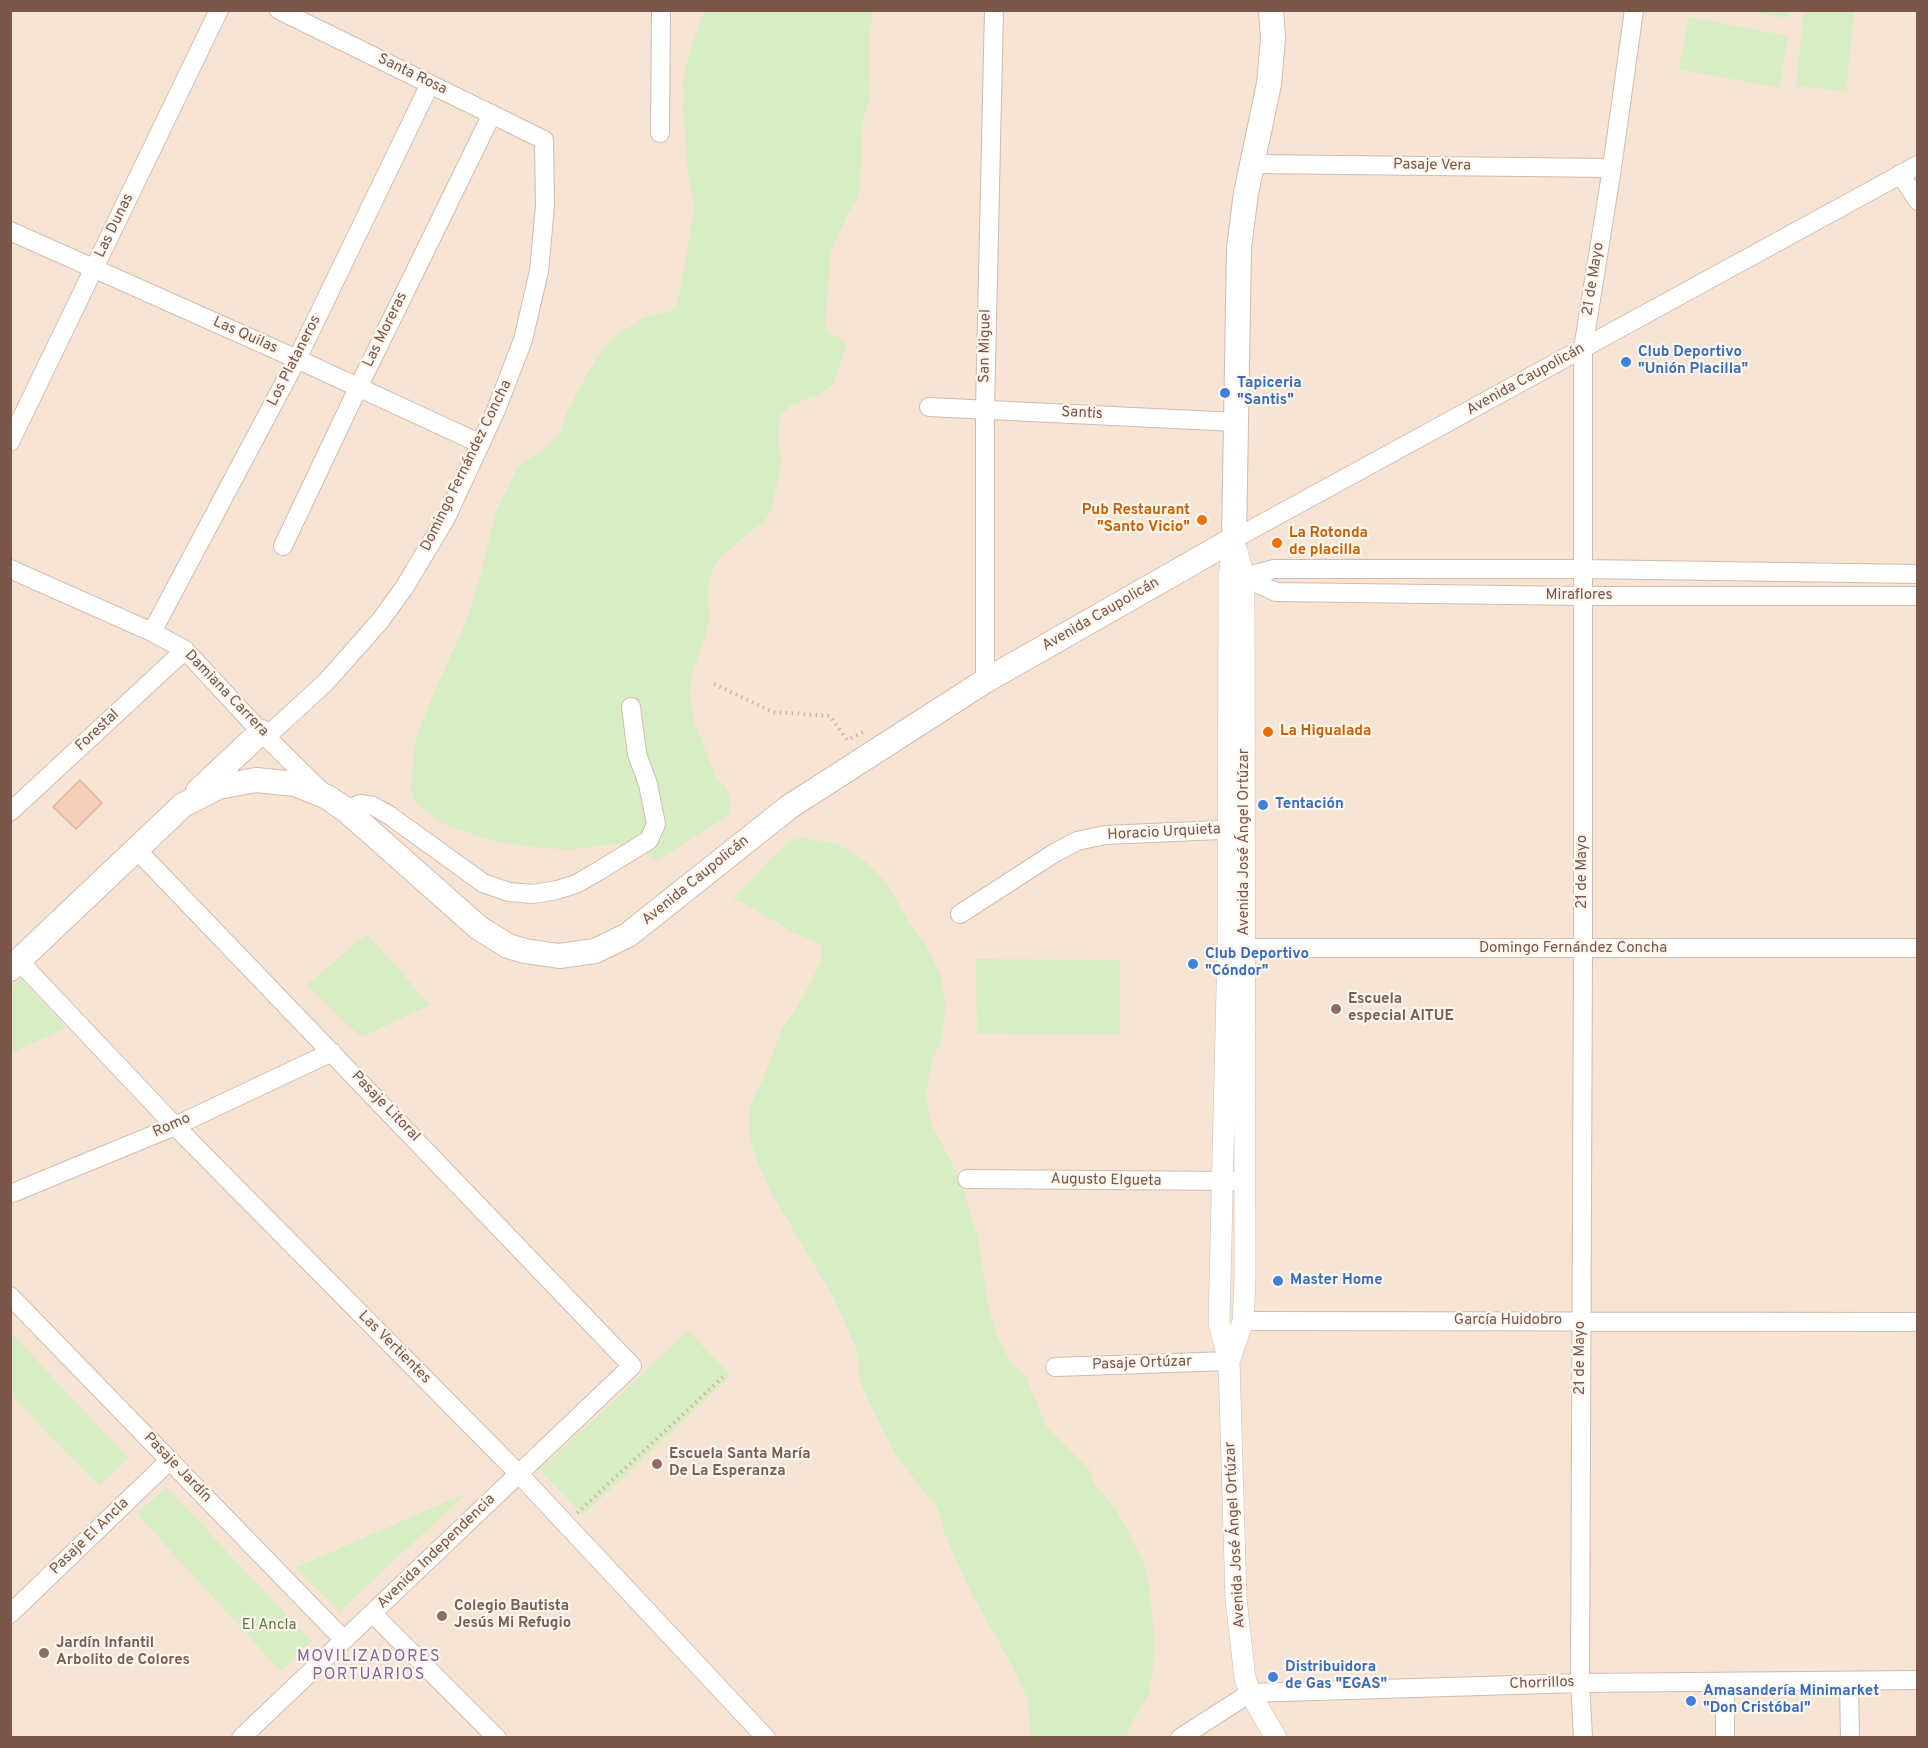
<!DOCTYPE html>
<html>
<head>
<meta charset="utf-8">
<style>
  body { margin:0 }
  #map { position:relative; width:1928px; height:1748px; overflow:hidden; background:#fef3e6; font-family:Overpass,sans-serif }
  canvas { display:block }
  .frame { position:absolute; inset:0; border:12px solid #795649; pointer-events:none }
</style>
</head>
<body>
<div id="map">
<canvas width="1928" height="1748"></canvas>
<div class="frame"></div>
</div>
<script>
const g = document.querySelector('canvas').getContext('2d');
g.lineJoin = 'round';
function paint(path, color) { g.fillStyle = color; g.fill(path, 'evenodd'); }
const shape = rows => new Path2D(rows.map(r => 'M' + r).join(''));
function stroke(path, color, width, dash) { g.strokeStyle = color; g.lineWidth = width; g.lineCap = dash ? 'butt' : 'round'; g.setLineDash(dash || []); g.stroke(path); }
function drawText(font, color, halo, rows, align = 'center') {
  g.font = font + ' Overpass,sans-serif'; g.lineWidth = 4.5; g.setLineDash([]); g.textBaseline = 'middle'; g.strokeStyle = halo; g.fillStyle = color; for (const [text, x, y, turn = 0] of rows) {
    g.save(); g.translate(x, y); g.rotate((+turn || 0) * Math.PI / 180); g.textAlign = isNaN(turn) ? turn : align; if (halo) g.strokeText(text, 0, 0); g.fillText(text, 0, 0); g.restore();
  }
}
paint(shape([
  [11,11,1917,11,1917,1737,11,1737]
]), '#f6e4d4');
paint(shape([
  [704,11,873,11,869,38,870,95,862,125,860,186,856,201,848,213,830,253,825,330,846,342,843,356,833,385,820,394,791,405,780,415,778,433,781,465,771,510,765,520,719,558,712,572,708,588,709,618,706,634,692,675,689,692,694,722,716,777,726,787,730,800,729,815,658,860,619,843,570,850,523,846,486,839,442,823,417,805,411,789,415,741,433,695,467,620,481,574,496,511,517,470,530,458,554,441,562,429,566,414,580,387,596,360,614,337,640,320,655,314,669,312,676,305,680,291,695,207,688,174,683,108,684,92,682,85,689,54],
  [1749,11,1789,10,1789,11,1787,18],
  [1804,11,1854,11,1846,91,1796,86],
  [1689,17,1788,36,1779,88,1679,69],
  [799,838,836,843,865,861,886,882,908,921,926,946,940,974,946,1006,942,1037,931,1064,926,1095,931,1124,960,1179,978,1238,988,1306,997,1336,1011,1363,1025,1375,1046,1426,1089,1469,1094,1483,1115,1509,1130,1535,1144,1563,1150,1593,1154,1635,1153,1666,1148,1696,1130,1725,1127,1737,1031,1737,1028,1699,1014,1669,971,1592,946,1537,937,1507,899,1460,873,1410,860,1381,857,1350,834,1298,771,1192,759,1165,749,1137,750,1106,763,1079,783,1027,801,1001,822,959,821,944,792,932,748,905,733,899,787,843],
  [367,934,430,1005,361,1037,307,985],
  [976,959,1120,960,1120,1034,977,1033],
  [21,978,66,1028,11,1053,11,988],
  [688,1331,731,1376,583,1515,540,1470],
  [11,1333,128,1458,99,1486,11,1395],
  [166,1487,311,1641,281,1671,137,1514],
  [466,1493,340,1611,295,1568]
]), '#d7edc3');
const building = shape([
  [80,780,102,803,76,829,53,807,80,780]
]);
paint(building, '#f5cebc');
stroke(building, '#e8b39c', 1.5);
const minor = shape([
  [660,133,661,10],
  [1252,164,1612,168],
  [1900,174,1918,201],
  [10,231,297,359,479,443],
  [929,407,1235,422],
  [10,442,219,10],
  [1234,539,1918,165],
  [283,546,358,388,492,114],
  [10,569,152,632,185,650,261,732,321,791],
  [1230,577,1244,577,1274,569,1583,569,1918,574],
  [1244,577,1276,592,1583,596,1918,596],
  [152,632,297,359,430,84],
  [985,681,985,408,994,10],
  [266,737,326,682,380,621,404,588,446,518,496,410,523,340,539,271,545,206,544,140,279,10],
  [346,810,360,804,373,806,389,815,483,883,509,892,533,894,557,890,576,884,597,872,649,840,656,824,648,784,637,754,631,707],
  [10,812,185,650],
  [136,849,632,1366,241,1738],
  [960,914,1056,852,1077,841,1105,835,1243,829],
  [1232,948,1918,948],
  [19,961,175,1126,519,1474,766,1738],
  [967,1179,1234,1181],
  [10,1194,175,1126,332,1052],
  [10,1296,344,1640],
  [1243,1321,1918,1322],
  [1055,1367,1229,1361],
  [372,1613,497,1738],
  [10,1614,170,1460],
  [1849,1682,1850,1738],
  [1725,1683,1725,1738],
  [1180,1738,1250,1693,1580,1683,1918,1680],
  [1583,1738,1580,1683,1583,949,1583,349,1612,168,1634,10]
]);
const tertiary = shape([
  [1234,539,1229,577,1228,948,1219,1323,1229,1361,1236,1599,1245,1678,1250,1693,1276,1738],
  [1229,1361,1243,1321,1245,1280,1244,591,1244,577,1236,548]
]);
const secondary = shape([
  [198,791,261,732],
  [10,969,183,805,218,787,256,780,295,784,327,797,346,810,479,928,508,946,525,951,559,956,595,951,628,935,789,807,985,681,1234,539,1239,248,1246,193,1269,84,1273,38,1271,10]
]);
stroke(minor, '#d3bbae', 20);
stroke(tertiary, '#d3bbae', 22);
stroke(secondary, '#d6bbab', 26);
stroke(shape([
  [714,684,773,712,830,716,847,740,863,732],
  [577,1513,724,1376]
]), '#dab19f', 4, [1.5, 4.5]);
stroke(minor, '#fff', 18);
stroke(tertiary, '#fff', 21);
stroke(secondary, '#fff', 24);
for (const [x, y, r, color] of [
  [1626,362,6,"#3f7fe0"],
  [1225,393,6,"#3f7fe0"],
  [1202,520,6,"#e8710a"],
  [1277,543,6,"#e8710a"],
  [1268,732,6,"#e8710a"],
  [1263,805,6,"#3f7fe0"],
  [1193,964,6,"#3f7fe0"],
  [1336,1009,6,"#8d6e63"],
  [1278,1281,6,"#3f7fe0"],
  [657,1464,6,"#8d6e63"],
  [442,1616,6,"#8d6e63"],
  [44,1653,6,"#8d6e63"],
  [1273,1677,6,"#3f7fe0"],
  [1691,1701,6,"#3f7fe0"]
]) { const dot = new Path2D(); dot.arc(x, y, r, 0, 2 * Math.PI); g.fillStyle = color; g.fill(dot); stroke(dot, '#fff7ee', 2); }
drawText('15px', '#795649', '#fff7ee', [
  ["Santa Rosa",412,75,26],
  ["Pasaje Vera",1432,166,1],
  ["Las Dunas",115,226,-64],
  ["21 de Mayo",1594,279,-81],
  ["Las Moreras",386,330,-64],
  ["Las Quilas",245,336,24],
  ["San Miguel",986,346,-89],
  ["Los Plataneros",295,361,-63],
  ["Avenida Caupolicán",1526,380,-29],
  ["Santis",1082,414,3],
  ["Domingo Fernández Concha",467,466,-64],
  ["Miraflores",1579,596],
  ["Avenida Caupolicán",1101,615,-30],
  ["Damiana Carrera",226,694,46],
  ["Forestal",98,731,-43],
  ["Horacio Urquieta",1164,833,-3],
  ["Avenida José Ángel Ortúzar",1245,842,-90],
  ["21 de Mayo",1583,872,-90],
  ["Avenida Caupolicán",696,881,-39],
  ["Domingo Fernández Concha",1573,949],
  ["Pasaje Litoral",385,1107,46],
  ["Romo",172,1126,-24],
  ["Augusto Elgueta",1106,1181,1],
  ["García Huidobro",1508,1321],
  ["Las Vertientes",394,1348,45],
  ["21 de Mayo",1581,1358,-90],
  ["Pasaje Ortúzar",1142,1364,-2],
  ["Pasaje Jardín",177,1468,46],
  ["Avenida José Ángel Ortúzar",1236,1535,-93],
  ["Pasaje El Ancla",90,1537,-44],
  ["Avenida Independencia",437,1552,-44],
  ["Chorrillos",1542,1684,-2]
]);
drawText('bold 15px', '#366cbe', '#fff7ee', [
  ["Club Deportivo",1638,353],
  ["\"Unión Placilla\"",1638,370],
  ["Tapiceria",1237,384],
  ["\"Santis\"",1237,401],
  ["Tentación",1275,805],
  ["Club Deportivo",1205,955],
  ["\"Cóndor\"",1205,972],
  ["Master Home",1290,1281],
  ["Distribuidora",1285,1668],
  ["de Gas \"EGAS\"",1285,1685],
  ["Amasandería Minimarket",1703,1692],
  ["\"Don Cristóbal\"",1703,1709]
], 'left');
drawText('bold 15px', '#c56008', '#fff7ee', [
  ["Pub Restaurant",1190,511,"right"],
  ["\"Santo Vicio\"",1190,528,"right"],
  ["La Rotonda",1289,534],
  ["de placilla",1289,551],
  ["La Higualada",1280,732]
], 'left');
drawText('bold 15px', '#785e54', '#fff7ee', [
  ["Escuela",1348,1000],
  ["especial AITUE",1348,1017],
  ["Escuela Santa María",669,1455],
  ["De La Esperanza",669,1472],
  ["Colegio Bautista",454,1607],
  ["Jesús Mi Refugio",454,1624],
  ["Jardín Infantil",56,1644],
  ["Arbolito de Colores",56,1661]
], 'left');
drawText('15px', '#547a3d', '#fff7ee', [
  ["El Ancla",269,1626]
]);
g.letterSpacing = '1.5px';
drawText('16px', '#85649c', '#fff7ee', [
  ["MOVILIZADORES",369,1658],
  ["PORTUARIOS",369,1676]
]);
g.letterSpacing = '0px';
</script>
</body>
</html>
